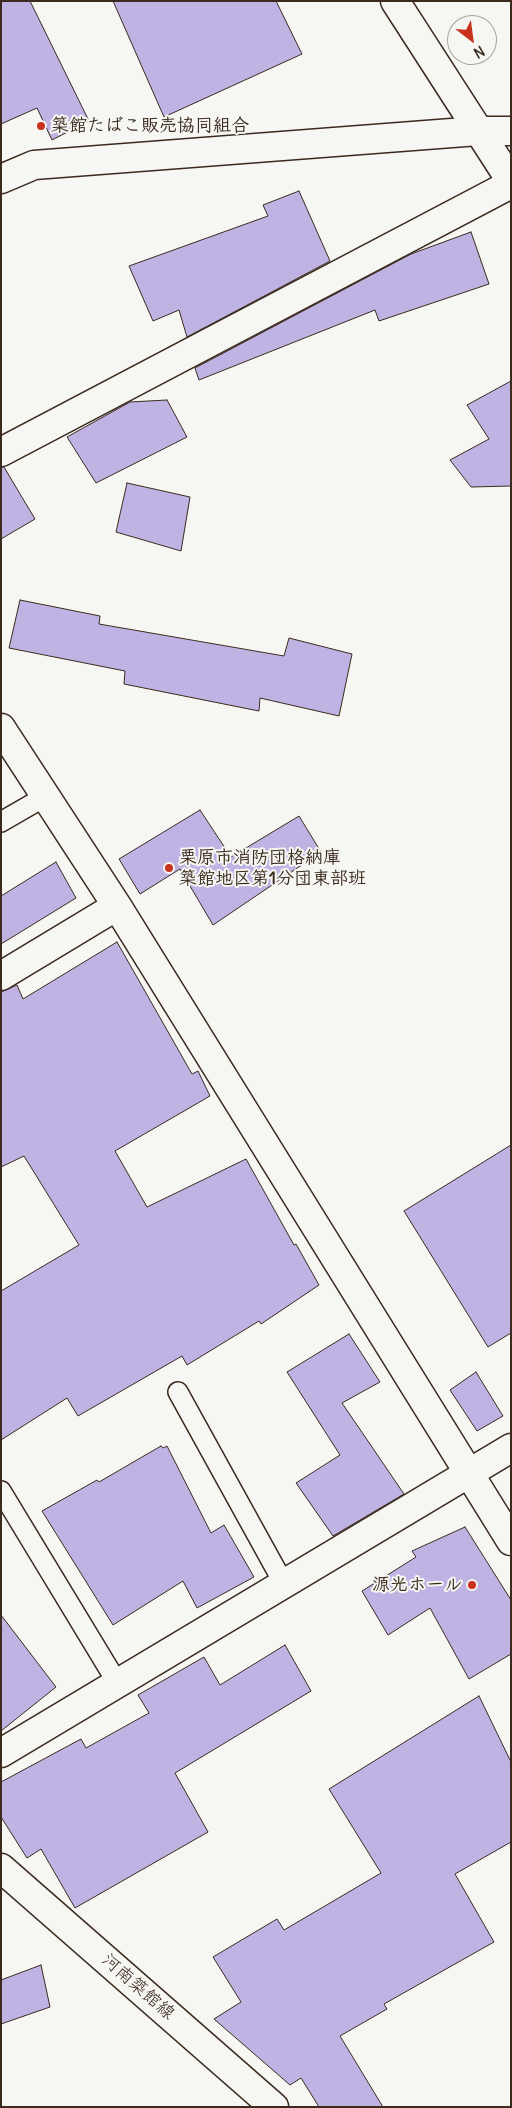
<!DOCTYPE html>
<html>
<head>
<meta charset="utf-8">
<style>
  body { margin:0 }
  #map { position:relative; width:512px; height:2108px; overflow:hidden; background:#f6f6f2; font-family:Delius,sans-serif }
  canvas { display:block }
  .frame { position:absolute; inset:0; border:2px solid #3b2a1e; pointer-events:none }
  .north { position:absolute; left:447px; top:15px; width:50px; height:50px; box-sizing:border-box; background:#f6f6f2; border:1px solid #aba49d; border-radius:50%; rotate:150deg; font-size:14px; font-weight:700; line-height:20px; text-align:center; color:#3b2a1e }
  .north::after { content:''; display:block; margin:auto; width:18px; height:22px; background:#c8321e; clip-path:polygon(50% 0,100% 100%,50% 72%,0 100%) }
</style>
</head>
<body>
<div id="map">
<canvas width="512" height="2108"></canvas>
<div class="frame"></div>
<div class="north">N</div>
</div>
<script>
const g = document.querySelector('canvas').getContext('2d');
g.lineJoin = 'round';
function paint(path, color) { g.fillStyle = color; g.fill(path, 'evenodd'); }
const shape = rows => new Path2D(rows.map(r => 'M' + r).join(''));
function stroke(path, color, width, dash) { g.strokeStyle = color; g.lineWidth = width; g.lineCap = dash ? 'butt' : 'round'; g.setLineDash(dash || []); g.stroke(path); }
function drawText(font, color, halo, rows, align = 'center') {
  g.font = font + ' Delius,"Klee One",sans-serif'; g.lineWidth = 4; g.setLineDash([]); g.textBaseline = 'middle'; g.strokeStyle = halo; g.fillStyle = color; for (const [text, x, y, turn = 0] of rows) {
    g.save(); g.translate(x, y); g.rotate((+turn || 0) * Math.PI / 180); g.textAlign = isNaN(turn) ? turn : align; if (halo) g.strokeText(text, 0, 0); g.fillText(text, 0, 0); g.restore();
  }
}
const building = shape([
  [1,1,30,1,89,121,52,140,37,108,1,124,1,1],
  [113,1,276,1,302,54,164,117,113,1],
  [299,191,330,261,187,337,179,310,153,321,129,266,268,216,263,205,299,191],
  [471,232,489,284,379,321,375,310,199,380,195,368,411,254,471,232],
  [511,381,511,486,471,487,450,460,489,439,467,405,511,381],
  [167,400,187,437,96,483,67,437,130,402,167,400],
  [1,467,4,467,35,519,1,539,1,467],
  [127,483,190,497,181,551,116,532,127,483],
  [20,600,100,616,99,624,284,656,289,638,352,654,339,716,260,698,259,711,124,684,125,671,9,648,20,600],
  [200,810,231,857,299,816,321,852,213,925,180,869,140,894,119,859,200,810],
  [56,862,76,898,1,944,1,896,56,862],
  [117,942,192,1074,198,1071,210,1096,115,1151,147,1207,246,1159,294,1245,296,1244,319,1285,261,1324,259,1321,187,1365,182,1356,78,1416,67,1398,1,1440,1,1291,79,1245,24,1156,1,1167,1,992,17,985,23,999,117,942],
  [511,1145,511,1333,488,1347,404,1211,511,1145],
  [349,1334,380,1382,342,1403,404,1494,333,1536,296,1483,340,1455,287,1372,349,1334],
  [476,1372,503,1416,477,1431,450,1390,476,1372],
  [161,1446,163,1448,167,1446,211,1533,224,1525,254,1577,197,1608,183,1581,113,1625,42,1511,97,1480,99,1482,161,1446],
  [465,1527,511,1600,511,1654,469,1679,430,1608,388,1635,362,1591,416,1557,412,1551,465,1527],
  [1,1615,56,1687,1,1731,1,1615],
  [285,1645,311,1691,175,1773,208,1832,75,1908,41,1849,27,1858,1,1817,1,1782,81,1739,86,1748,149,1713,138,1695,204,1657,220,1685,285,1645],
  [479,1696,511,1762,511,1842,455,1874,494,1942,384,2004,387,2009,340,2036,383,2107,319,2107,301,2078,290,2085,214,2019,241,2002,213,1957,277,1919,284,1930,381,1873,329,1789,479,1696],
  [41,1965,50,2007,1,2024,1,1980,41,1965]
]);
paint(building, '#bfb3e4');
stroke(building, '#3b2a1e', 1);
const lane = shape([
  [1,822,46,796],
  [178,1392,284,1584],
  [1,1491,118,1684]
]);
const street = shape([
  [1,179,34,165,478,131,511,131],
  [1,452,511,184],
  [1,728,117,906,511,1541],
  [1,976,117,906],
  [1,1753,511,1448]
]);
const secondary = shape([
  [395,1,511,181]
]);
const primary = shape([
  [1,1868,274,2107]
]);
stroke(lane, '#3b2a1e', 22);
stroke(street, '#3b2a1e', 31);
stroke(secondary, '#3b2a1e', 31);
stroke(primary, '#3b2a1e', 31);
stroke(lane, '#f6f6f2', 19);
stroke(street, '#f6f6f2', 28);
stroke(secondary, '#f6f6f2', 28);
stroke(primary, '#f6f6f2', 28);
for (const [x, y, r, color] of [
  [41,126,5,"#c8321e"],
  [169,868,5,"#c8321e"],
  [472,1585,5,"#c8321e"]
]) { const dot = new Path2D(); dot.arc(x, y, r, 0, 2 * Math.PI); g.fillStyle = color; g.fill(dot); stroke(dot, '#f6f6f2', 2); }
drawText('bold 18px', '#3b2a1e', '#f6f6f2', [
  ["築館たばこ販売協同組合",51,126],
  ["栗原市消防団格納庫",179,858],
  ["築館地区第1分団東部班",179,879],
  ["源光ホール",462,1585,"right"]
], 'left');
drawText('18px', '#3b2a1e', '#f6f6f2', [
  ["河南築館線",138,1987,41]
]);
</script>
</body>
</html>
